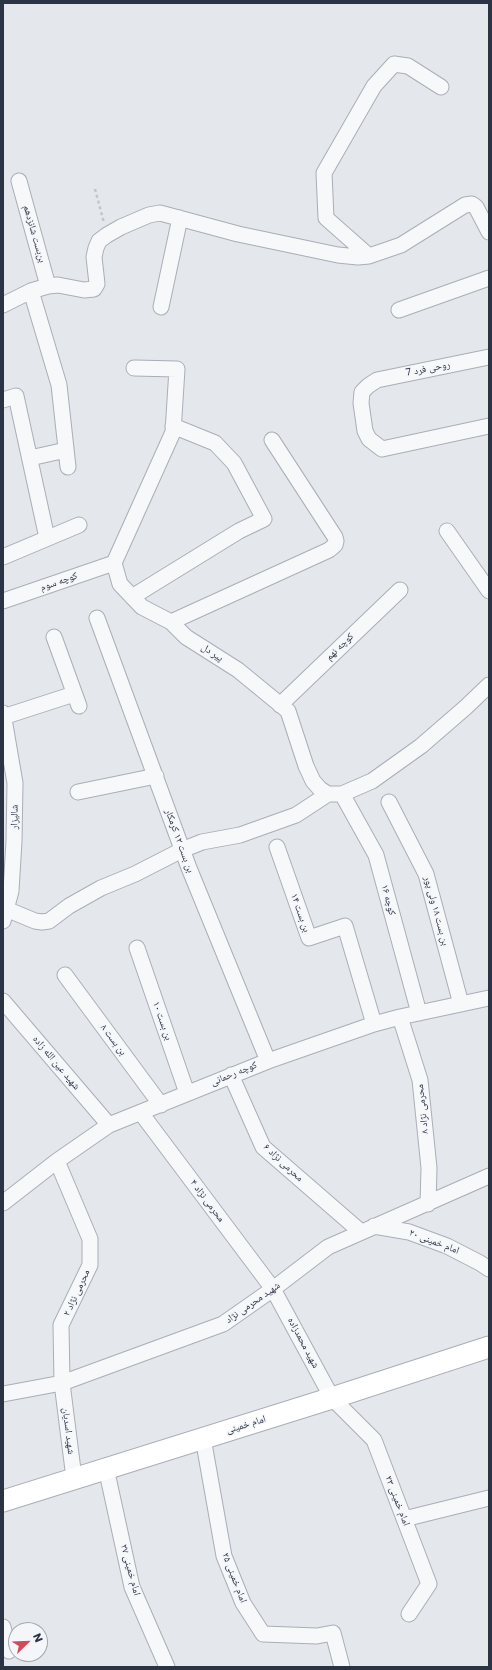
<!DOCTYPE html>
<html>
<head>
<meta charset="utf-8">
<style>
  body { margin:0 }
  #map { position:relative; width:492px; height:1670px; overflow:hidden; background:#e4e7ec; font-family:Poppins,sans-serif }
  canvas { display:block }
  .frame { position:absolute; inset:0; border:4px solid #2b3445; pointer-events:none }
  .north { position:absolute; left:8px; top:1622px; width:40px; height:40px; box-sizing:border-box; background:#f4f6f9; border:1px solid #a4a8b1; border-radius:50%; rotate:67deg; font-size:11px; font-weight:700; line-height:16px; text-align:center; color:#2b3445 }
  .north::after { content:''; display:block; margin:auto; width:14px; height:18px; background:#d1495b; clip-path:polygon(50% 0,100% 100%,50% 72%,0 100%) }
</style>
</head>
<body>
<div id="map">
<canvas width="492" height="1670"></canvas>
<div class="frame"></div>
<div class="north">N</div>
</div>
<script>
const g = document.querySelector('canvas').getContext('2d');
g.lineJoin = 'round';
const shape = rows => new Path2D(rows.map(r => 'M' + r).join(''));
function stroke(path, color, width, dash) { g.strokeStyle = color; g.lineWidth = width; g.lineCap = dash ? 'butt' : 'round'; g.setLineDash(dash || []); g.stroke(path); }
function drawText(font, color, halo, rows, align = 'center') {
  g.font = font + ' Poppins,"Noto Naskh Arabic",sans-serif'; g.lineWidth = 3; g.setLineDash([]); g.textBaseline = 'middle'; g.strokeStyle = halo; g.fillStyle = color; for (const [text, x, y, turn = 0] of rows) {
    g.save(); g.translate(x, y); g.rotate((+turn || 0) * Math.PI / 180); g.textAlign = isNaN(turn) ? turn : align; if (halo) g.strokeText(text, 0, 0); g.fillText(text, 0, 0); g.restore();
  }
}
const street = shape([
  [19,181,48,286],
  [369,256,326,218,324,173,374,86,394,64,408,66,441,87],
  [31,291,59,385,68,467],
  [3,305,31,291,48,286,58,285,84,290,94,289,97,284,94,257,96,248,99,241,107,235,121,227,149,215,160,213,238,234,338,255,358,257,369,256,401,245,465,205,472,204,476,207,489,232],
  [161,307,180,218],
  [399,310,489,278],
  [489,357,377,380,368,386,362,392,361,403,365,431,369,439,382,449,489,426],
  [134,368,177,369,173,432,114,563,120,584,142,607,171,622,186,637,238,670,288,711,306,766,313,781,320,789,328,794,342,794,372,781,421,746,466,707,489,685],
  [3,400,16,396,47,538],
  [30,458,66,450],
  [447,531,489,591],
  [3,557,79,525],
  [132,597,239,531,264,519,234,463,215,443,173,426],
  [3,601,114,563],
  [97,618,189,868,268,1061],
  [171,622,329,550,335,545,336,541,335,537,272,440],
  [54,637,79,706],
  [280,705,400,590],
  [3,713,15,783,14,841,11,891,3,921],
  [3,717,74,694],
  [78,792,156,776],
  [342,794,376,855,419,1013],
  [389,802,426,874,461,1004],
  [277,847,309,938,345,926,374,1024],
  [6,909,35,921,42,922,49,921,69,906,101,888,135,874,182,850,202,842,240,835,296,815,328,794],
  [137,948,187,1093],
  [65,975,161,1105],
  [3,1001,109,1125],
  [400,1017,420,1080,429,1168,428,1204],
  [231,1075,263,1147,361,1232],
  [141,1113,273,1289,332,1398,374,1440,429,1584,409,1614],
  [57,1161,90,1239,90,1265,61,1325,62,1383,74,1478],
  [3,1203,57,1161,109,1125,268,1061,374,1024,400,1017,489,998],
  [374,1226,409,1232,447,1246,480,1263,489,1269],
  [3,1394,62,1383,223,1324,273,1289,328,1247,489,1176],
  [203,1438,224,1556,243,1603,263,1634,317,1636,333,1633,342,1667],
  [106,1468,132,1587,167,1667],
  [404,1519,489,1498],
  [3,1627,9,1651]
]);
const secondary = shape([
  [3,1501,332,1398,489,1347]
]);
stroke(street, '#a9aeb7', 17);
stroke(secondary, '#a9aeb7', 23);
stroke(shape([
  [95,189,104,223]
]), '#c2c5cb', 2.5, [3, 3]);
stroke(street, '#f7f8fa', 15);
stroke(secondary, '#fff', 21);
drawText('10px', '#2b3445', '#f4f6f9', [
  ["بن‌بست شانزدهم",34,234,74],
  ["روحی فرد 7",428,369,-11],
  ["کوچه سوم",59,582,-19],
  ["کوچه نهم",340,647,-44],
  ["پیر دل",212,653,33],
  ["شالیزار",15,817,-89],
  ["بن بست ۱۲ کرمکار",179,841,70],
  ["کوچه ۱۶",388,900,75],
  ["بن بست ۱۸ ولی پور",436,911,75],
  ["بن بست ۱۴",300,913,71],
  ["بن بست ۱۰",162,1021,71],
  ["بن بست ۸",113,1040,53],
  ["شهید عین الله زاده",56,1063,50],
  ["کوچه رحمانی",234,1074,-22],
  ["محرمی نژاد ۸",423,1109,-96],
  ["محرمی نژاد ۶",283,1163,43],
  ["محرمی نژاد ۴",207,1201,53],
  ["امام خمینی ۲۰",434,1242,21],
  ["محرمی نژاد ۲",77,1293,-65],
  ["شهید محرمی نژاد",253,1303,-35],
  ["شهید محمدزاده",303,1343,62],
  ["امام خمینی",246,1425,-17],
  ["شهید اسدیان",68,1431,83],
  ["امام خمینی ۲۳",397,1501,69],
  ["امام خمینی ۲۷",130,1570,75],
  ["امام خمینی ۲۵",234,1578,69]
]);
</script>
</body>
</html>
